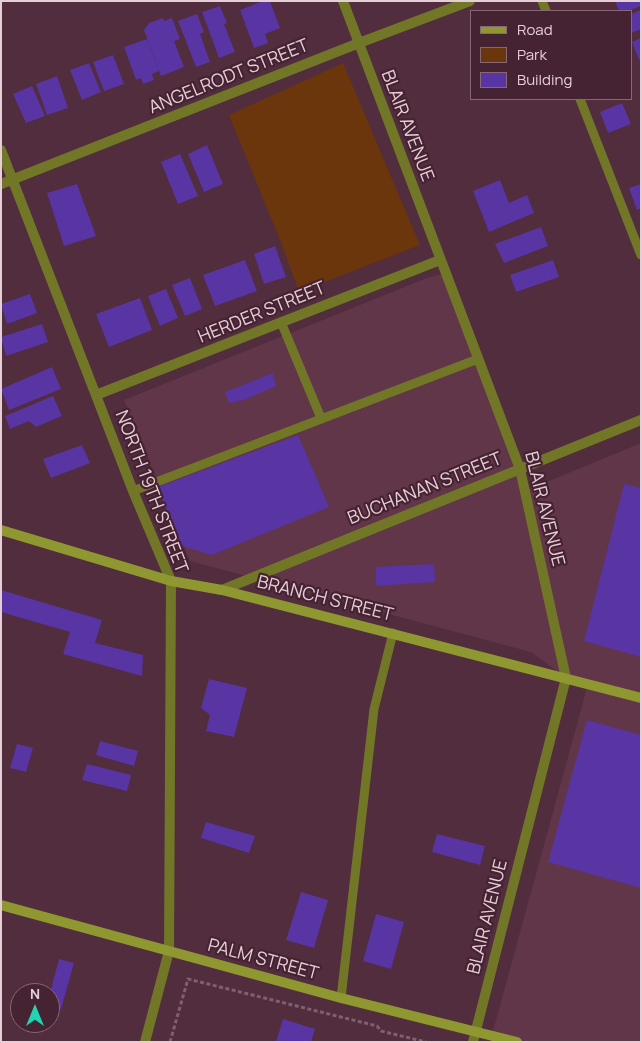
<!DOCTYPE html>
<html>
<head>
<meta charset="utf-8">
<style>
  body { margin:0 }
  #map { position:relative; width:642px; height:1043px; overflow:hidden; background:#512d3d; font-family:Manrope,sans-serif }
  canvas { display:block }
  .frame { position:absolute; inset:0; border:2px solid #e6ced7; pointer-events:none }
  .legend { position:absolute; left:470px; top:10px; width:162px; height:90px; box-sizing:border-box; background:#462332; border:1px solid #866774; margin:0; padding:6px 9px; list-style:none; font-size:15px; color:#e6ced7 }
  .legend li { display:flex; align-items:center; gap:10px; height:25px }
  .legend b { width:25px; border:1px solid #866774 }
  .north { position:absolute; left:10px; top:983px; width:50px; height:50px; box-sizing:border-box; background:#462332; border:1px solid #866774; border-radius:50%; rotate:0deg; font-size:14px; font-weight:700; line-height:20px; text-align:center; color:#e6ced7 }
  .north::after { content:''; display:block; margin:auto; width:18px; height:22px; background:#20d5b0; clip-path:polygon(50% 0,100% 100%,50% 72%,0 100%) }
</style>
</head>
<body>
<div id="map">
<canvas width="642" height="1043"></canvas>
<div class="frame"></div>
<ul class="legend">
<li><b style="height:6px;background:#8f9730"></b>Road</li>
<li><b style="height:14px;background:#6b360c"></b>Park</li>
<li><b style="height:14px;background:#5934a3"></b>Building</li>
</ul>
<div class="north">N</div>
</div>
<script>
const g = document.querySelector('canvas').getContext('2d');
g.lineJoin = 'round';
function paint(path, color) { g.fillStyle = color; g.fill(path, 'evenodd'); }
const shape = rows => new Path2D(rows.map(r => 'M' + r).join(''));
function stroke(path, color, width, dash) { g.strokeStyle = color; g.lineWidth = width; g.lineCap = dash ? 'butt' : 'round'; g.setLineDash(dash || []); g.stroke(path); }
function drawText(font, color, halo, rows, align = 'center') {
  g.font = font + ' Manrope,sans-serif'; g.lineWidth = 4.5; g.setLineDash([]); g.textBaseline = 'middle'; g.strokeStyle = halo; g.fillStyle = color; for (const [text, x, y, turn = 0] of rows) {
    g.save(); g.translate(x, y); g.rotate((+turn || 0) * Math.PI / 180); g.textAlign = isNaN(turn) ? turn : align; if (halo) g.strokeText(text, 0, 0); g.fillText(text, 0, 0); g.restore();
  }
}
paint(shape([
  [445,273,525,491,641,443,641,1042,490,1042,588,684,566,678,531,652,190,561,124,400,427,278]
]), '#613648');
paint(shape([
  [343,63,420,245,299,292,282,245,229,115]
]), '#6b360c');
paint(shape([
  [263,1,270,1,280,28,265,34,268,43,254,48,240,10],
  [615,1,641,1,641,6,628,11,619,11],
  [220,6,227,23,224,24,235,52,219,58,202,12],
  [641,10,641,29,631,33,631,14],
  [197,14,204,32,200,34,210,62,196,67,178,21],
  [163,18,164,21,172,18,180,39,174,41,184,67,161,76,144,30,149,23],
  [641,38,641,60,639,60,632,42],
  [147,39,159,71,152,74,154,80,143,84,141,78,136,80,124,47],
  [113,55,124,84,104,91,93,62],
  [89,63,101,92,82,100,70,70],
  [57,76,68,108,47,115,36,84],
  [32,86,45,116,26,123,13,94],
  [622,103,631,124,608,133,600,112],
  [207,145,223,184,204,192,188,154],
  [180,154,198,196,178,204,161,162],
  [500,180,509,203,527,195,534,213,489,232,473,191],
  [77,184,96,236,64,246,47,193],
  [641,184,641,208,637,210,629,188],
  [541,227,548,246,504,263,495,244],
  [275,246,286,277,264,284,254,254],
  [245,260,257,291,215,306,203,275],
  [553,260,559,277,516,292,510,275],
  [190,278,202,309,185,316,172,285],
  [166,289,178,318,160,326,148,296],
  [30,294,37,313,7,324,1,304],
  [140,298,152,330,109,347,96,314],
  [42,324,48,342,6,356,1,337],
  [52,367,61,389,9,410,1,389],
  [273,373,276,386,244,400,229,403,225,392],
  [53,396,62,416,36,427,29,421,10,429,5,416],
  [298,435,329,507,212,555,179,545,158,487],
  [82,445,90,463,51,478,43,459],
  [624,484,641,488,641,657,584,641],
  [434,564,435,582,376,586,376,567],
  [1,590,102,620,95,643,143,655,142,676,63,654,70,632,1,612],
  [209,679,247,688,234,737,206,731,210,715,201,708],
  [587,720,641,735,641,888,548,862],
  [100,741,138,751,134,766,96,755],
  [17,744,33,748,26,772,10,768],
  [87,764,131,775,127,791,82,780],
  [206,822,255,836,249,853,201,838],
  [437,834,485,846,480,865,432,852],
  [301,892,328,900,314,948,286,940],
  [376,914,404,922,391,969,363,961],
  [59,959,74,963,61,1009,50,1006,50,993],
  [283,1019,315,1029,311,1042,276,1042]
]), '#5934a3');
stroke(shape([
  [170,1042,188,979,377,1026,381,1031,426,1042]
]), '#80606e', 3, [4, 2.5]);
stroke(shape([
  [542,1,546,11],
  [580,99,641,255],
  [281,322,321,418],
  [133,491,478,359],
  [341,998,374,709,393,633]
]), '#717727', 9);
stroke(shape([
  [343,1,520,469,566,678,473,1042],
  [1,150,133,491,171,581,169,951,145,1042],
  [1,184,359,43,470,1],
  [96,395,440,260],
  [222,590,641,420]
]), '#717727', 10);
stroke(shape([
  [1,530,171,581,222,590,641,698],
  [1,905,341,998,517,1042]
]), '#8f9730', 10);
drawText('18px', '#e6ced7', '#462332', [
  ["ANGELRODT STREET",229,77,-22],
  ["BLAIR AVENUE",407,126,69],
  ["HERDER STREET",262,313,-22],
  ["BUCHANAN STREET",425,489,-22],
  ["NORTH 19TH STREET",151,492,69],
  ["BLAIR AVENUE",544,509,76],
  ["BRANCH STREET",325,599,14],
  ["BLAIR AVENUE",488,917,-76],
  ["PALM STREET",263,960,15]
]);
</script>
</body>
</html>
